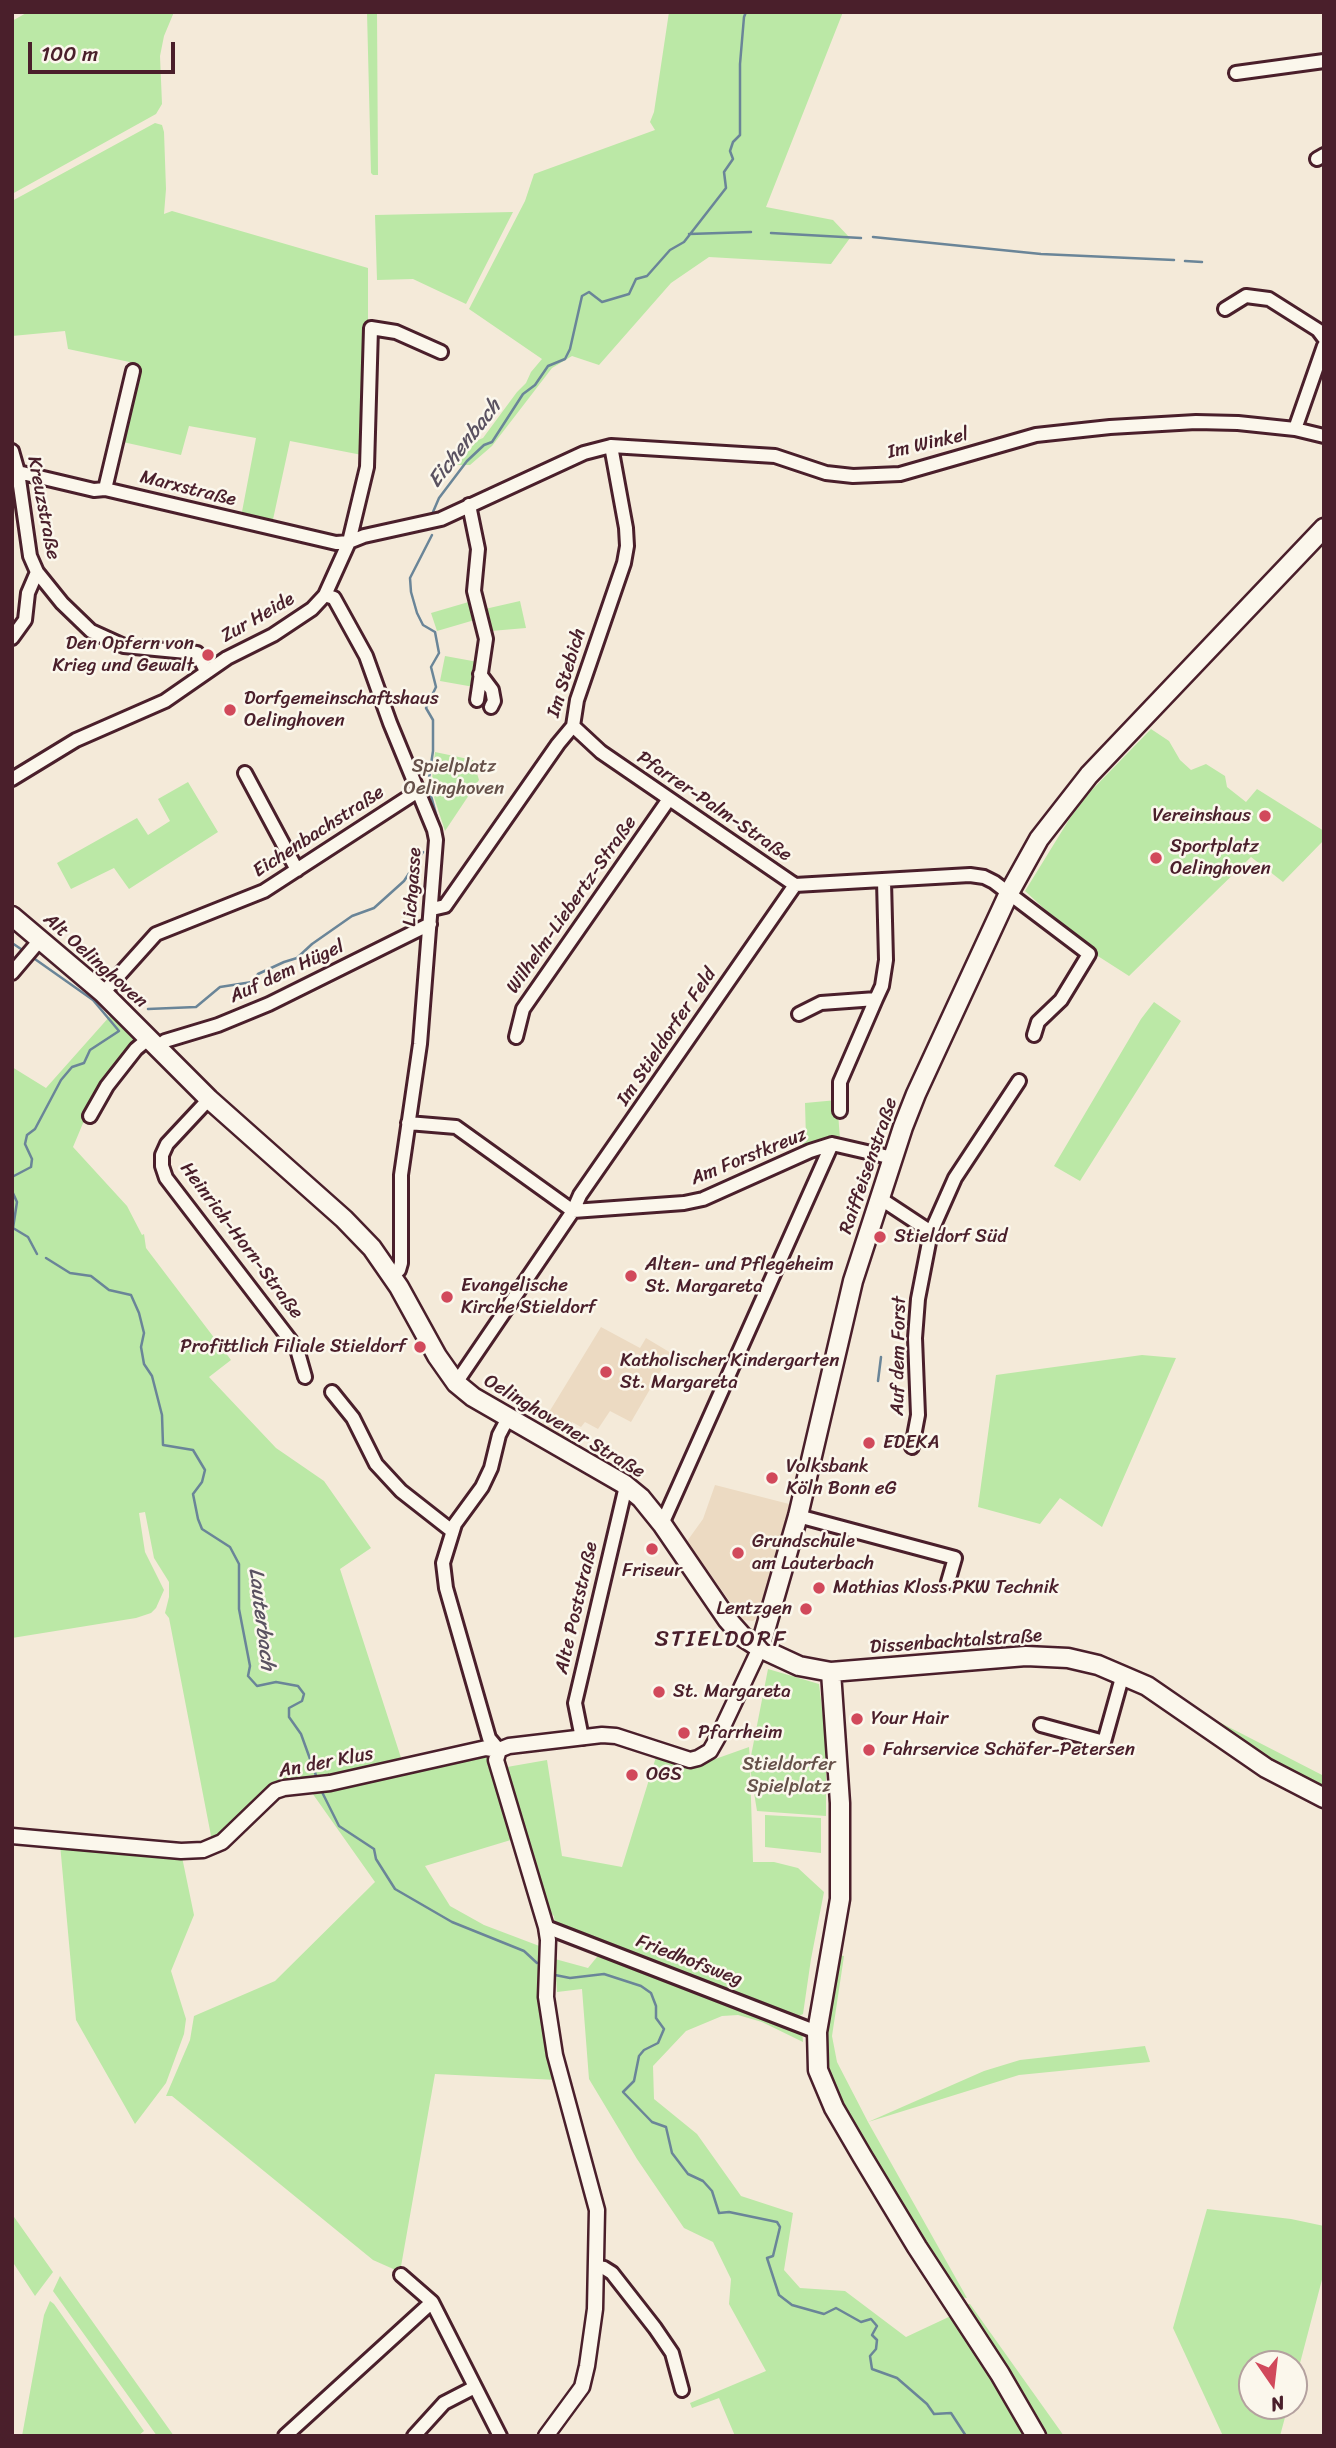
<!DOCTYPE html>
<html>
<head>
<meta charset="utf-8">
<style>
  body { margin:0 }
  #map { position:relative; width:1336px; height:2448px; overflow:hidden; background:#f4ead9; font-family:Sriracha,sans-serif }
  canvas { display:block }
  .frame { position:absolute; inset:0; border:14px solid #4a1f2b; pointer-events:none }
  .north { position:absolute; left:1238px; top:2350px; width:70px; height:70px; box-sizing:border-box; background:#fbf7ec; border:2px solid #b4a19f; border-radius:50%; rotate:166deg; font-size:19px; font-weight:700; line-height:28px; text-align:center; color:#4a1f2b }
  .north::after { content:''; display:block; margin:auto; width:24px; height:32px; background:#d1495b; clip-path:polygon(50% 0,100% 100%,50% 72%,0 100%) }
  .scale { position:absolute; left:28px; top:42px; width:147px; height:32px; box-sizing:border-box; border:4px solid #4a1f2b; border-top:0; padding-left:9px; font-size:21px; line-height:24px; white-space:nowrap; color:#4a1f2b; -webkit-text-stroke:5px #fbf7ec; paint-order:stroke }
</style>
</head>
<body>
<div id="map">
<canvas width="1336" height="2448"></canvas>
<div class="frame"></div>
<div class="north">N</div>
<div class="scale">100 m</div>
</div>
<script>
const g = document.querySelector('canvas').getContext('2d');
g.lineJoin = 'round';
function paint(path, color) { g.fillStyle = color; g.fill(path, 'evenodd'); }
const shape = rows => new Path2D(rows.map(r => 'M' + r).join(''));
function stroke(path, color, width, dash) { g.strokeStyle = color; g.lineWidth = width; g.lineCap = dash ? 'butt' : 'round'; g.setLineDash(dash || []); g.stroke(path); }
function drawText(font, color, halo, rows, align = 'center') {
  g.font = font + ' Sriracha,sans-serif'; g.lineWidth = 5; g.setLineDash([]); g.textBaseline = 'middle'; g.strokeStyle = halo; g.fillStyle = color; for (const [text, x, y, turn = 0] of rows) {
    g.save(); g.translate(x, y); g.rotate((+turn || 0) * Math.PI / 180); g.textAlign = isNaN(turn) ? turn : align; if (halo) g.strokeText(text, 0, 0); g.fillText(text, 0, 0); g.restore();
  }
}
paint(shape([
  [601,1327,640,1348,646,1338,671,1353,631,1422,610,1411,598,1429,585,1422,581,1427,572,1422,563,1438,540,1427],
  [715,1485,793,1505,768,1596,760,1615,753,1621,743,1620,693,1550,685,1544,703,1519]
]), '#ecdac2');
paint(shape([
  [28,12,174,12,164,36,160,56,162,104,156,114,12,194,12,21],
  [367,12,377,12,378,175,373,175,371,173],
  [669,12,843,12,766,207,833,220,850,238,831,264,709,257,671,283,599,365,572,356,552,368,492,446,470,465,455,465,478,440,483,438,517,392,526,383,531,372,542,359,469,309,525,201,534,174,655,130,650,122,654,112],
  [155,123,162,125,164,132,166,189,164,214,172,211,368,268,368,328,362,455,290,441,272,524,241,517,256,438,189,426,181,455,123,442,139,364,68,349,65,331,12,336,12,201],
  [513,212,466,304,413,279,377,280,375,215],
  [472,601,478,619,437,631,431,613],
  [520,601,526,628,491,631,485,609],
  [445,656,478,662,474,687,440,681],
  [1151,729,1169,741,1180,760,1191,770,1206,764,1225,776,1227,787,1246,802,1257,789,1324,831,1324,840,1283,882,1251,857,1129,976,1090,951,1025,891,1070,818,1090,792],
  [435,752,473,760,479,780,445,831,431,788],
  [188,782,218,832,129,889,114,868,71,889,57,863,137,818,148,835,170,821,158,799],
  [1154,1002,1181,1021,1080,1181,1054,1166,1141,1019],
  [110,1016,134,1040,94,1097,73,1147,127,1206,142,1235,144,1234,146,1248,231,1360,209,1377,276,1448,324,1481,371,1548,340,1569,403,1764,304,1783,246,1813,212,1841,169,1618,165,1613,169,1597,169,1582,154,1558,145,1512,139,1513,145,1552,164,1590,156,1608,151,1613,136,1618,12,1638,12,1067,46,1088],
  [837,1100,840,1139,829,1139,798,1151,806,1139,805,1103],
  [1142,1355,1176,1358,1102,1527,1060,1498,1040,1524,978,1507,996,1375],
  [768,1669,819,1684,826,1741,826,1816,757,1811,750,1768,753,1862,774,1862,798,1868,824,1892,811,1959,803,2014,795,2018,555,1928,554,1916,547,1910,507,1767,547,1760,562,1856,622,1867,656,1757,690,1768,749,1747,750,1761],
  [1217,1721,1324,1776,1324,1790,1305,1782,1214,1728],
  [482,1753,491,1758,514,1839,425,1866,450,1906,484,1925,542,1947,540,1968,543,2026,548,2056,557,2080,435,2074,400,2272,373,2260,172,2096,166,2096,190,2040,194,2016,275,1981,375,1882,310,1790],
  [765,1815,821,1818,821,1853,765,1847],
  [60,1844,182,1857,194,1915,171,1971,186,2019,184,2034,166,2083,135,2124,76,2020],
  [601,1952,802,2029,803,2042,762,2022,738,2015,722,2016,686,2031,653,2066,654,2099,697,2134,741,2196,793,2213,784,2270,800,2288,845,2291,906,2337,953,2315,1032,2436,735,2436,719,2398,692,2408,690,2403,766,2371,729,2304,731,2279,713,2242,684,2228,637,2159,589,2079,582,1989,557,1992,555,1959,588,1968],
  [839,1955,844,1956,832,2036,837,2062,868,2122,984,2071,1020,2060,1145,2046,1150,2062,1019,2075,868,2122,967,2298,953,2296,835,2100,821,2047],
  [1207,2209,1291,2219,1324,2226,1324,2272,1294,2386,1294,2364,1252,2364,1252,2406,1288,2406,1280,2436,1223,2436,1173,2328],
  [12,2214,53,2272,35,2296,12,2261],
  [60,2276,174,2436,157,2436,53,2291],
  [50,2301,54,2304,144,2431,138,2436,22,2436,44,2315],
  [963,2304,970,2304,1064,2436,1047,2436,968,2309]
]), '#bbe8a6');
stroke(shape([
  [771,233,861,238],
  [689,234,751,232],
  [873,237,1041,254,1174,260],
  [1185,261,1202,262],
  [433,512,439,498,467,461,484,445,492,442,523,394,535,385,548,366,565,359,570,349,582,296,589,292,602,302,629,294,636,279,647,276,670,250,684,242,726,188,724,172,733,159,730,151,733,142,740,135,740,64,744,17,746,12],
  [432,535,410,578,411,592,417,613,423,625,435,632,439,653,431,667,436,687,426,708,433,720,433,751,428,785,443,839],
  [12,943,24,951],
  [148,1009,196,1007,220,987,252,982,258,974,284,962,297,958,312,944,352,916,374,908,404,881,423,852],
  [12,1177,31,1167,32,1159,25,1144,27,1135,35,1129,61,1080,72,1067,84,1063,90,1050,119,1031,93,1000,32,957],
  [12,1191,17,1202,13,1228,28,1237,37,1254],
  [46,1258,70,1273,91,1276,109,1290,131,1295,139,1313,144,1333,141,1347,144,1364,152,1376,162,1415,163,1445,193,1450,205,1470,202,1482,193,1494,198,1519,202,1529,230,1547,239,1564,239,1609,250,1666,248,1676,257,1686,276,1682,298,1686,304,1694,302,1701,289,1708,289,1717,301,1734,318,1781],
  [878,1381,881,1357],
  [321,1790,339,1826,374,1849,376,1859,395,1889,452,1922,524,1951,537,1963],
  [555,1975,570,1978,604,1974,641,1986,651,1993,656,2006,656,2018,664,2029,658,2043,644,2050,639,2056,634,2081,623,2092,652,2122,666,2127,672,2153,688,2174,703,2181,712,2191,719,2213,729,2212,777,2222,780,2227,773,2256,767,2258,779,2295,792,2305,824,2314,836,2308,861,2322,871,2319,877,2326,872,2335,877,2340,876,2349,870,2356,872,2369,897,2378,927,2404,934,2414,951,2413,966,2436]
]), '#6a8598', 2.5);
const minor = shape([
  [1236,73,1324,61],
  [1317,159,1324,155],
  [1225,309,1246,296,1269,299,1318,330,1324,338],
  [1295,429,1324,346],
  [12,451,18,472,30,556,37,572,62,603,91,631,124,646,197,653,206,671],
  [12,466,18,472,94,490,105,489,336,543,349,542,364,536,441,519,584,453,611,446,775,456,826,473,853,476,900,474,1036,435,1110,427,1196,422,1238,423,1295,429,1324,436],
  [105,489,133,371],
  [469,505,478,549,474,591,486,639,477,700],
  [325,595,334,598,366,656,390,723,434,830,436,840,420,1044,401,1175,401,1263,399,1270,392,1276],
  [12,638,25,620,28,593,37,572],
  [480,674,492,690,494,701,491,707],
  [573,726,601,752,795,885,970,875,984,877,994,882,1089,954,1061,1000,1038,1022,1034,1035],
  [245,773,297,870],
  [12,779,76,740,165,701,227,658,273,635,312,609,325,595,349,542,367,467,371,328,396,332,441,352],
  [432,909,445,906,558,744,573,726,577,700,624,563,627,546,626,528,611,446],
  [12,973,40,940],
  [103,993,156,934,264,891,418,791],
  [799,1014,821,1003,876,999,882,986,886,960,884,881],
  [516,1037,523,1009,669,799],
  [157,1048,165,1041,218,1025,269,1004,430,924],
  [209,1099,167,1144,162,1155,162,1166,166,1178,297,1349,305,1377],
  [840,1111,840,1082,876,999],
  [90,1116,107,1086,136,1049,148,1039],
  [408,1123,456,1127,573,1211],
  [881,1199,931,1232],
  [573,1211,684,1203,703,1199,810,1151,832,1144,893,1158],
  [456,1383,573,1211,580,1195,795,885],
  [332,1392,353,1418,376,1464,401,1491,452,1531],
  [912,1447,918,1415,915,1338,918,1299,931,1232,955,1178,1019,1081],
  [798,1516,955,1558,948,1582],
  [662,1524,832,1144],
  [1041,1725,1104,1742,1123,1674],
  [582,1738,575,1703,626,1486],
  [499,1750,489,1738,446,1588,443,1563,455,1524,482,1487,491,1468,499,1435,509,1416],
  [546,1927,817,2032],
  [598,2267,604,2268,612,2273,655,2328,672,2353,682,2390],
  [401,2275,432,2302],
  [285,2436,432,2302,500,2436],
  [414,2436,444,2403,475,2387]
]);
const tertiary = shape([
  [499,1750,496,1760,546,1927,548,1940,546,1997,555,2055,597,2210,595,2309,587,2366,582,2387,546,2436],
  [499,1750,509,1746,602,1735,616,1736,690,1760,698,1758,710,1751,718,1737,760,1648],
  [12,1836,181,1851,203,1850,222,1842,275,1791,284,1788,330,1783,486,1748,499,1750]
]);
const secondary = shape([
  [12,916,103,993,209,1099,344,1219,372,1248,399,1287,437,1356,456,1383,473,1397,624,1484,641,1498,662,1524,727,1619,743,1637,760,1648,799,1666,831,1672,1026,1656,1068,1658,1098,1665,1147,1686,1266,1768,1324,1798],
  [760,1648,798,1516,853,1281,903,1127,916,1094,1009,893,1039,839,1089,775,1324,528],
  [831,1672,840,1803,840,1899,817,2032,818,2070,834,2108,862,2156,917,2247,1000,2374,1036,2436]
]);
stroke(minor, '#4a1f2b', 18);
stroke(tertiary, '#4a1f2b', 19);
stroke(secondary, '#4a1f2b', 23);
stroke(minor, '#fbf7ec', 12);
stroke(tertiary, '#fbf7ec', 14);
stroke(secondary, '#fbf7ec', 18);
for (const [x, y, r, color] of [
  [208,655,7,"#d1495b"],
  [230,710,7,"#d1495b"],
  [1265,816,7,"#d1495b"],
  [1156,858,7,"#d1495b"],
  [880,1237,7,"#d1495b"],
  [631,1276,7,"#d1495b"],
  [447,1297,7,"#d1495b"],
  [420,1347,7,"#d1495b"],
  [606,1372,7,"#d1495b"],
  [869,1443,7,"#d1495b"],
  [772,1478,7,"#d1495b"],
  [652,1549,7,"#d1495b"],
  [738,1553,7,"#d1495b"],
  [819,1588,7,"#d1495b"],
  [806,1609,7,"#d1495b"],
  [659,1692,7,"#d1495b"],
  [857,1719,7,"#d1495b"],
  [684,1733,7,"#d1495b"],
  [869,1750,7,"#d1495b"],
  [632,1775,7,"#d1495b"]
]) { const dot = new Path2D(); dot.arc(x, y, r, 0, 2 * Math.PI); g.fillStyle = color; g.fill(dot); stroke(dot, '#fbf7ec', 2.5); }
drawText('19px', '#4a1f2b', '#fbf7ec', [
  ["Im Winkel",928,444,-13],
  ["Marxstraße",188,489,14],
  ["Kreuzstraße",43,508,79],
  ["Zur Heide",258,618,-30],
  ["Im Stebich",567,673,-73],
  ["Pfarrer-Palm-Straße",714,807,34],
  ["Eichenbachstraße",319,832,-33],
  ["Lichgasse",413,887,-86],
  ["Wilhelm-Liebertz-Straße",572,905,-55],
  ["Alt Oelinghoven",95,961,42],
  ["Auf dem Hügel",287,972,-25],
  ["Im Stieldorfer Feld",667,1037,-56],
  ["Am Forstkreuz",749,1157,-22],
  ["Raiffeisenstraße",869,1166,-71],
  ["Heinrich-Horn-Straße",241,1241,53],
  ["Auf dem Forst",899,1356,-89],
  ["Oelinghovener Straße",564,1427,31],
  ["Alte Poststraße",577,1608,-77],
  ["Dissenbachtalstraße",956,1642,-4],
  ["An der Klus",326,1763,-11],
  ["Friedhofsweg",689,1961,21]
]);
drawText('19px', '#4a1f2b', '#fbf7ec', [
  ["Den Opfern von",194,644,"right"],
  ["Krieg und Gewalt",194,666,"right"],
  ["Dorfgemeinschaftshaus",244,699],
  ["Oelinghoven",244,721],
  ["Vereinshaus",1251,816,"right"],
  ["Sportplatz",1170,847],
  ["Oelinghoven",1170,869],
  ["Stieldorf Süd",894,1237],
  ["Alten- und Pflegeheim",645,1265],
  ["St. Margareta",645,1287],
  ["Evangelische",461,1286],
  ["Kirche Stieldorf",461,1308],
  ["Profittlich Filiale Stieldorf",406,1347,"right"],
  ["Katholischer Kindergarten",620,1361],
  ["St. Margareta",620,1383],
  ["EDEKA",883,1443],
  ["Volksbank",786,1467],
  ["Köln Bonn eG",786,1489],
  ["Grundschule",752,1542],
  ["am Lauterbach",752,1564],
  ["Friseur",652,1571,"center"],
  ["Mathias Kloss PKW Technik",833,1588],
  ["Lentzgen",792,1609,"right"],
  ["St. Margareta",673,1692],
  ["Your Hair",871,1719],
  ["Pfarrheim",698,1733],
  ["Fahrservice Schäfer-Petersen",883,1750],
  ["OGS",646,1775]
], 'left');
drawText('19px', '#66514a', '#fbf7ec', [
  ["Spielplatz",454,767],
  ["Oelinghoven",454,789],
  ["Stieldorfer",789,1765],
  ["Spielplatz",789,1787]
]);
drawText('italic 21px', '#5a5261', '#fbf7ec', [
  ["Eichenbach",465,444,-52],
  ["Lauterbach",261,1619,83]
]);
g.letterSpacing = '2px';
drawText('23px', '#4a1f2b', '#fbf7ec', [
  ["STIELDORF",721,1640]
]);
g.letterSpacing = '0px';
</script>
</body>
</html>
